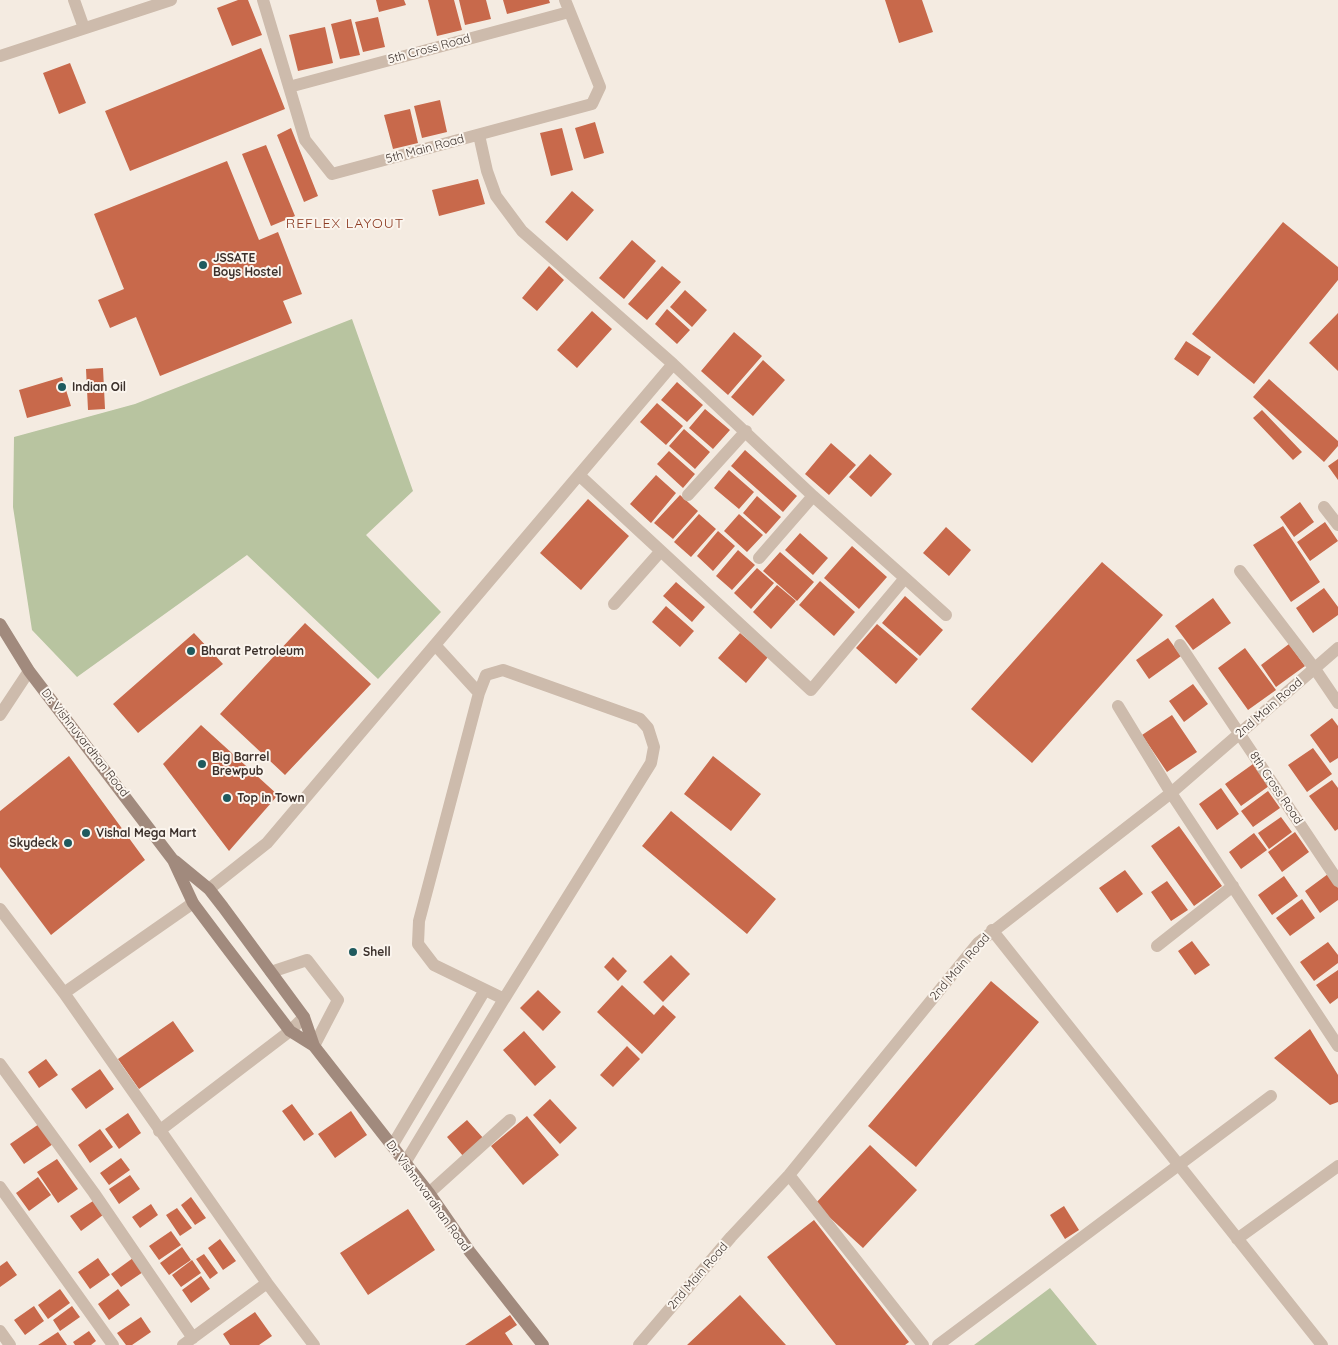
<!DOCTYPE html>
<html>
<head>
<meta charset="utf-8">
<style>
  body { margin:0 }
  canvas { display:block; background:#f4ebe1 }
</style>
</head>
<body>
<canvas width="1338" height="1345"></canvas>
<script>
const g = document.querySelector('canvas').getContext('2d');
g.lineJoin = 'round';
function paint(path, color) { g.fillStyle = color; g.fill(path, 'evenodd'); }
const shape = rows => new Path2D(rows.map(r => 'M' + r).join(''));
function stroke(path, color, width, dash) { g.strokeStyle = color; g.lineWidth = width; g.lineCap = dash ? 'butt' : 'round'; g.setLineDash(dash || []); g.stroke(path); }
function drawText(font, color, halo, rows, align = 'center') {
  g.font = font + ' Quicksand,sans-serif'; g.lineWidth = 4; g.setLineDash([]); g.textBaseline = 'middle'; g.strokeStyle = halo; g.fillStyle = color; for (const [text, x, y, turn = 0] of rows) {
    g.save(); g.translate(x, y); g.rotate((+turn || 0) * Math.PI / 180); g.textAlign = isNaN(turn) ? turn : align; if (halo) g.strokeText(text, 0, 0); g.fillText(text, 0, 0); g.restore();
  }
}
paint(shape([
  [352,319,413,491,366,535,441,612,378,679,247,555,77,677,32,630,13,507,14,437,135,404],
  [1050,1288,1097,1345,974,1345]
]), '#b8c4a0');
paint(shape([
  [238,0,248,0,262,35,232,46,217,8],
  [376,0,404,0,406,5,379,12],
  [428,0,454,0,462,30,437,36],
  [459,0,486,0,491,19,465,25],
  [503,0,549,0,550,3,507,14],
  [885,0,922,0,933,32,899,43],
  [378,17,385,47,363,52,355,22],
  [351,19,360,55,340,59,331,24],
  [325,27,333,63,298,71,289,35],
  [261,48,285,109,130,171,105,111],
  [70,63,86,103,59,114,43,73],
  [440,100,447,132,422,138,414,106],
  [410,109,418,143,393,149,384,115],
  [595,122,604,153,584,159,575,128],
  [291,128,318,196,304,202,277,135],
  [562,128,573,170,551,176,540,133],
  [266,145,295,216,271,226,242,154],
  [227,161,259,240,278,232,302,294,283,301,292,323,160,376,136,317,110,328,98,300,124,289,94,214],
  [478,179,485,204,439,216,432,190],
  [572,191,594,210,567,241,545,222],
  [1283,222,1338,267,1338,280,1254,384,1192,334],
  [632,240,656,261,624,299,599,278],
  [549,266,564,280,537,311,522,298],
  [662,266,681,282,647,320,628,304],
  [685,290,707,310,692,327,670,307],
  [667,309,690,330,677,344,655,324],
  [592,311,612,329,577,368,557,350],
  [1338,313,1338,371,1309,343],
  [734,332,762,356,728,395,701,371],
  [1186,341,1211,357,1198,376,1174,359],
  [763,360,785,380,753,416,731,397],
  [103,368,105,409,88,410,86,369],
  [62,377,71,406,27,418,19,390],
  [1269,379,1338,441,1338,446,1324,462,1253,397],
  [677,382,703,405,687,422,661,400],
  [657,403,683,426,666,445,640,422],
  [705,409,730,430,713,449,689,428],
  [1262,410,1302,452,1293,460,1253,418],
  [684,429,710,452,695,469,669,446],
  [831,443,856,465,829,495,805,474],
  [745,450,797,496,783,512,731,466],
  [669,451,695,474,683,488,657,464],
  [870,454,892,474,871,497,849,477],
  [1338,459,1338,480,1328,466],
  [729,470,754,492,739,509,714,488],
  [656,475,676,493,651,523,630,504],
  [680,495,698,511,673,539,654,523],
  [757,496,781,517,766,534,743,513],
  [588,499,629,536,581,590,540,553],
  [1300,502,1314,522,1294,537,1280,517],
  [699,514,716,529,691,557,674,542],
  [739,514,763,535,747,552,724,531],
  [1325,522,1338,541,1310,561,1297,542],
  [1283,526,1320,582,1291,602,1253,545],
  [946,527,971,550,949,576,923,553],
  [718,531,735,546,713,571,697,556],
  [800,533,828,558,813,575,785,550],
  [852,546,887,577,859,609,824,578],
  [738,550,755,565,732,590,716,576],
  [780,552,814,582,797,601,763,571],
  [1102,562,1163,615,1032,763,971,709],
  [757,568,774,583,751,609,734,593],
  [820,581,855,612,834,636,799,605],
  [676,582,705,607,692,622,663,596],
  [777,585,796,601,771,629,753,612],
  [1324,588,1338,607,1338,615,1313,633,1296,608],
  [905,596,943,630,920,656,882,623],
  [1213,598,1231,623,1193,650,1175,626],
  [666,606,694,631,680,647,652,622],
  [305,623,371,684,285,775,220,714],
  [877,624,918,659,896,684,856,648],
  [194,633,223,664,138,733,113,704],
  [740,633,768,657,746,683,718,658],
  [1168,638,1181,656,1149,679,1136,660],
  [1289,644,1305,666,1276,687,1261,665],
  [1245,648,1276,690,1248,710,1218,668],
  [1193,684,1208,704,1184,722,1169,701],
  [1172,715,1197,752,1167,772,1142,735],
  [1332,718,1338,726,1338,758,1330,763,1310,735],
  [201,725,278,795,229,851,163,764],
  [1313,748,1332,774,1307,792,1288,765],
  [69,756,145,860,51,935,0,867,0,811],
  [713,756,761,794,731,831,684,794],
  [1253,764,1269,786,1241,806,1225,784],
  [1332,780,1338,788,1338,829,1335,831,1309,796],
  [1221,788,1239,814,1217,830,1199,804],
  [1268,791,1280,808,1253,827,1241,811],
  [671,811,776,899,747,934,642,846],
  [1281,817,1292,832,1269,849,1258,833],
  [1179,826,1222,886,1194,906,1151,846],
  [1295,832,1309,852,1282,872,1268,852],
  [1254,833,1267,850,1241,869,1229,852],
  [1125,870,1143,894,1117,913,1099,888],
  [1328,874,1338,888,1338,900,1320,913,1305,891],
  [1284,876,1298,896,1272,915,1258,895],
  [1167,881,1188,910,1171,921,1151,892],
  [1302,899,1315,918,1290,936,1276,918],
  [1192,941,1210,965,1195,975,1178,951],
  [1328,942,1338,955,1338,963,1314,981,1300,962],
  [671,955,690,974,663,1002,643,982],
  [613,957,627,971,618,981,604,967],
  [1338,970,1338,998,1330,1004,1316,985],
  [991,981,1039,1022,916,1167,868,1126],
  [622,985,654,1015,663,1005,676,1017,642,1054,597,1012],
  [538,990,561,1012,543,1031,520,1008],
  [173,1021,194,1051,139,1089,118,1059],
  [1310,1029,1338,1075,1338,1102,1330,1105,1274,1058],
  [524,1031,556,1067,535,1086,503,1050],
  [627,1046,640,1059,613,1087,600,1075],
  [46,1059,58,1075,39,1088,28,1072],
  [100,1069,114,1089,86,1109,71,1089],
  [550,1099,577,1128,560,1144,533,1115],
  [292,1104,314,1134,304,1141,282,1111],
  [351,1111,367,1135,335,1158,318,1134],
  [128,1113,141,1133,119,1149,105,1129],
  [527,1116,559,1155,523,1185,491,1146],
  [467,1120,484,1139,463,1156,447,1137],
  [39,1124,53,1144,24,1164,10,1144],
  [100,1129,113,1147,90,1163,78,1145],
  [870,1145,917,1190,863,1248,815,1204],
  [121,1158,130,1170,109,1185,100,1173],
  [57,1159,78,1189,58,1203,37,1172],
  [130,1175,140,1189,119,1204,109,1189],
  [38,1177,51,1195,29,1211,16,1193],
  [191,1197,206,1218,195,1225,181,1205],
  [93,1201,103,1215,81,1231,70,1216],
  [151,1204,158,1215,140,1228,132,1217],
  [1064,1206,1079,1230,1065,1239,1050,1215],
  [177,1208,192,1228,180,1236,166,1215],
  [408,1209,435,1250,368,1295,340,1253],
  [814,1220,909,1342,905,1345,836,1345,767,1257],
  [171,1231,181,1245,159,1260,149,1246],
  [220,1239,236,1261,223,1270,208,1248],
  [182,1247,191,1260,169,1275,160,1263],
  [204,1254,218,1273,210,1279,196,1259],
  [98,1258,110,1275,90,1289,78,1272],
  [133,1258,143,1272,121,1287,111,1274],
  [192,1260,201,1273,181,1287,172,1275],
  [7,1261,17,1275,0,1287,0,1266],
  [201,1276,210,1289,191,1303,182,1290],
  [60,1289,70,1303,48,1319,38,1305],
  [118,1289,130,1305,109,1320,98,1304],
  [740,1295,786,1345,687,1345],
  [34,1306,44,1321,25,1335,14,1320],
  [72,1306,80,1317,60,1331,53,1320],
  [255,1312,272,1336,259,1345,230,1345,223,1334],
  [510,1315,517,1325,505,1333,513,1345,465,1345],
  [141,1317,151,1332,132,1345,126,1345,117,1333],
  [89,1331,96,1341,91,1345,75,1345,73,1342],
  [58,1332,67,1345,38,1345]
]), '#c8694b');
stroke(shape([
  [74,0,84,28],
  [263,0,305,140,332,174,592,104,600,87,565,0],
  [0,56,171,0],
  [289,87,569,12],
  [580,476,811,690,905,578,813,496,673,364],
  [688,495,746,431],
  [1324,507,1338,525],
  [759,558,813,496],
  [1240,571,1315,669,1338,703],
  [905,578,946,615],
  [614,604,660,552],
  [1180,645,1338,881],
  [436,646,479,693,486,675,503,670,640,719,648,728,654,747,651,763,504,999,434,965,418,944,419,921,479,693],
  [1118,706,1171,793,1338,1046],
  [0,715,29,671],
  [209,889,267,843,673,364,522,231,496,196,487,171,479,135],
  [0,909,64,993,267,1283,314,1345],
  [992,930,1322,1345],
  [1157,946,1233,886],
  [271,972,307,960,338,1000,314,1046],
  [64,993,193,903],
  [0,1064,94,1193,193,1338],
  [159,1131,290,1031,304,1017],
  [392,1146,485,990],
  [405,1163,504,999],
  [789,1175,923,1345],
  [0,1187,113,1345],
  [429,1193,510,1120],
  [1237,1239,1338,1166],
  [0,1331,10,1345],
  [183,1345,267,1283],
  [639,1345,731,1237,789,1175,978,943,1171,793,1338,648],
  [938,1345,1271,1096]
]), '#cdbbac', 12);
stroke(shape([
  [0,624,29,671,173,860,193,903,223,943,290,1031,314,1046,429,1193,470,1252,543,1345],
  [175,861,209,889,223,907,304,1017,314,1046]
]), '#a18a7d', 12);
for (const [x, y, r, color] of [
  [203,265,5,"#1f5a5e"],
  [62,387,5,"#1f5a5e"],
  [191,651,5,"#1f5a5e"],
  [202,764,5,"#1f5a5e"],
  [227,798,5,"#1f5a5e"],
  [86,833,5,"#1f5a5e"],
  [68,843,5,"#1f5a5e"],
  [353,952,5,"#1f5a5e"]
]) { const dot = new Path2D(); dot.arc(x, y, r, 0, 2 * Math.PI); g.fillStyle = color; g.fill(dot); stroke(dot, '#fbf5ee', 2); }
drawText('12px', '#3b302b', '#fbf5ee', [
  ["5th Cross Road",429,49,-15],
  ["5th Main Road",425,149,-15],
  ["2nd Main Road",1269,708,-41],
  ["Dr. Vishnuvardhan Road",85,743,52],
  ["8th Cross Road",1276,788,56],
  ["2nd Main Road",960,967,-49],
  ["Dr. Vishnuvardhan Road",428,1196,54],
  ["2nd Main Road",698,1276,-49]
]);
drawText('bold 12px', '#3b302b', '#fbf5ee', [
  ["JSSATE",213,258],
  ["Boys Hostel",213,272],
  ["Indian Oil",72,387],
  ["Bharat Petroleum",201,651],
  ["Big Barrel",212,757],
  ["Brewpub",212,771],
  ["Top in Town",237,798],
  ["Vishal Mega Mart",96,833],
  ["Skydeck",58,843,"right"],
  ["Shell",363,952]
], 'left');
g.letterSpacing = '1px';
drawText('14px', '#8c3b22', '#fbf5ee', [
  ["REFLEX LAYOUT",345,224]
]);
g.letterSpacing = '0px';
</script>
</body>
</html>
